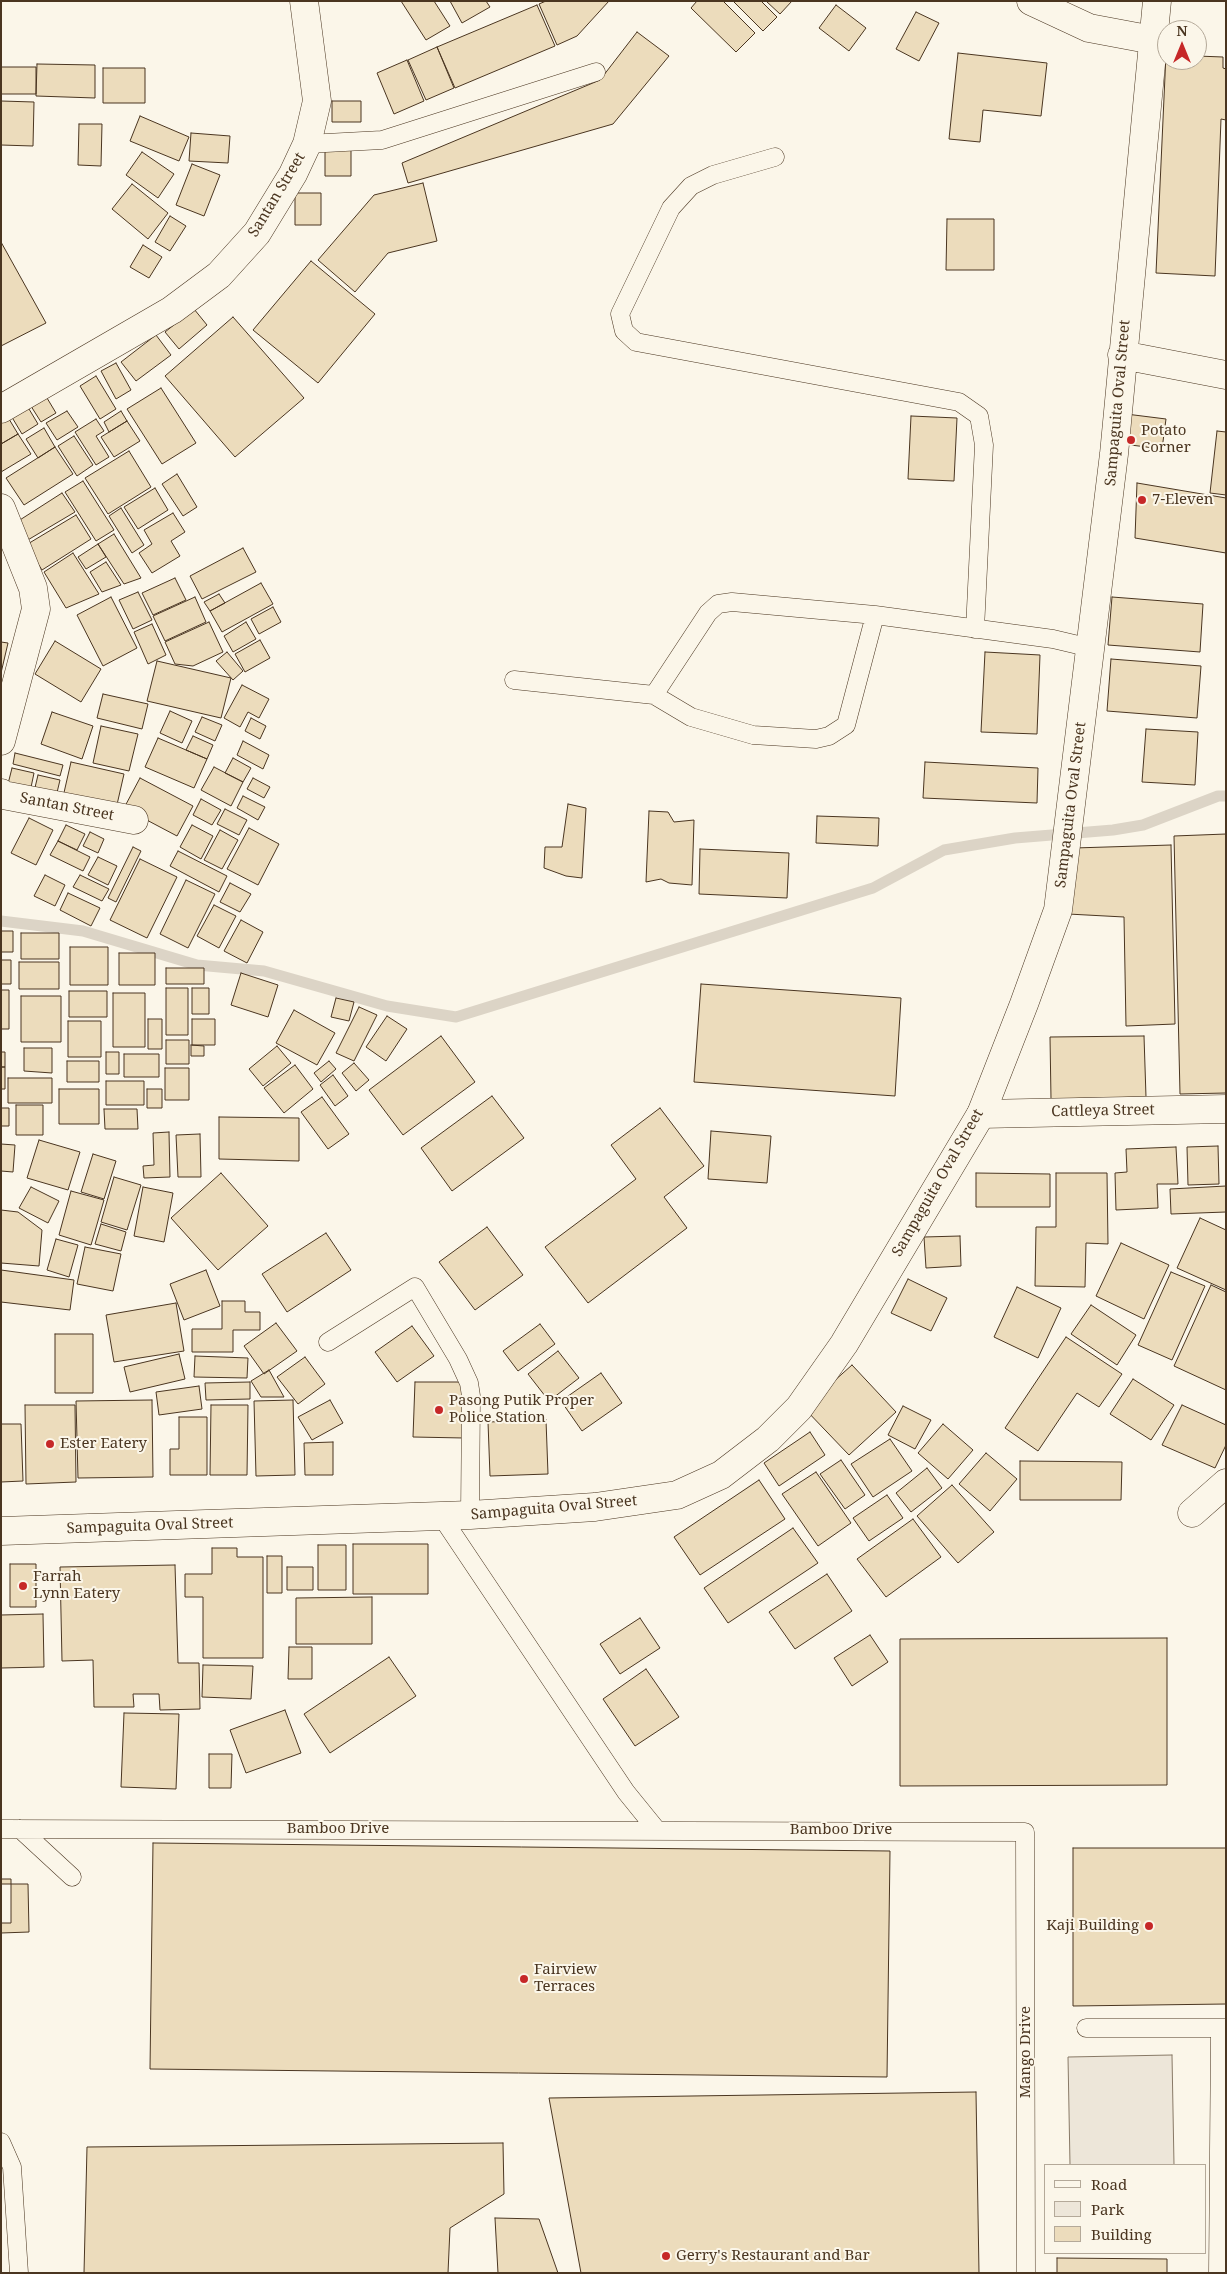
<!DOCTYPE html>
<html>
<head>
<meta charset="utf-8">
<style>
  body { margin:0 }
  #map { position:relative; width:1227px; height:2274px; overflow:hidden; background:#fbf6e9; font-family:"Noto Serif",serif }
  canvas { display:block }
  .frame { position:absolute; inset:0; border:2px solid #4a3520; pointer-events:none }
  .legend { position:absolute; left:1044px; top:2164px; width:162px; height:90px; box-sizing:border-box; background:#fbf6e9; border:1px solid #b4a999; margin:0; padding:6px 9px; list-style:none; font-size:15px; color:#4a3520 }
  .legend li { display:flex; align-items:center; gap:10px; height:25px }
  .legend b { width:25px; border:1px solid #b4a999 }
  .north { position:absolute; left:1157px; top:20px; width:50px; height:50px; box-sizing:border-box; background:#fbf6e9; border:1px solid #b4a999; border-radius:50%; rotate:0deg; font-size:14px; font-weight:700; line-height:20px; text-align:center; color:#4a3520 }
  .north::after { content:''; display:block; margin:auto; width:18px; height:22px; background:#c62828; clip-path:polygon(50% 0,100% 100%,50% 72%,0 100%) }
</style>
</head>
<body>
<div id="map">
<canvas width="1227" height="2274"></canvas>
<div class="frame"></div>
<ul class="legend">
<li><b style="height:6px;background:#fbf6e9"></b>Road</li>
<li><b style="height:14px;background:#ede6d9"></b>Park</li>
<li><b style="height:14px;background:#ecdcbc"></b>Building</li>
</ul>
<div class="north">N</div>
</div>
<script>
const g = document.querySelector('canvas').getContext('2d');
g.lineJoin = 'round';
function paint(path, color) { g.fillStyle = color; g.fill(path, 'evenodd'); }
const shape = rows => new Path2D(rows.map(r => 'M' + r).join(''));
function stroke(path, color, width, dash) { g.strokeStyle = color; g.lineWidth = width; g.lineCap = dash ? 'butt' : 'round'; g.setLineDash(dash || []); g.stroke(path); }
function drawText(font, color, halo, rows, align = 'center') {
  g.font = font + ' "Noto Serif",serif'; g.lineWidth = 4; g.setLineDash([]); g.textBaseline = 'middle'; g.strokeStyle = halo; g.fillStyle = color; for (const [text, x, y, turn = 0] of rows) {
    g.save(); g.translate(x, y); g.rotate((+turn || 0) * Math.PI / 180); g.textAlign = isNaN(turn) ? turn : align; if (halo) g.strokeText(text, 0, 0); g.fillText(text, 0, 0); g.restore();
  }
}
const green = shape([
  [1172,2055,1174,2165,1070,2165,1068,2057,1172,2055]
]);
paint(green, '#ede6d9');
stroke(green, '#887966', 1);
stroke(shape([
  [1,921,83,931,197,965,264,971,387,1006,456,1017,873,888,944,850,1015,838,1113,830,1143,825,1218,796,1226,796]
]), '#dcd4c6', 11);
const building = shape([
  [401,1,434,1,450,26,426,40,401,1],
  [450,1,486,1,490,7,462,23,450,1],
  [546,1,609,1,577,36,557,45,539,4,546,1],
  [697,1,723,1,755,33,736,52,691,8,697,1],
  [733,1,761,1,777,17,763,31,733,1],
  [766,1,792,1,780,14,766,1],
  [537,5,555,46,455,88,437,47,537,5],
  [836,5,866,28,849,51,819,28,836,5],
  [916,12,939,23,919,61,896,49,916,12],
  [637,32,669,56,613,124,408,183,402,163,600,80,637,32],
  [437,47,454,88,426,100,408,60,437,47],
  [958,53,1047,63,1041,116,983,110,980,142,949,139,958,53],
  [1166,54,1167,60,1197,60,1197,56,1223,57,1223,68,1226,69,1226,120,1221,119,1215,276,1156,273,1166,54],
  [407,60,424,101,394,114,377,73,407,60],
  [37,64,95,65,95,98,36,96,37,64],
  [1,67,36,67,36,94,1,94,1,67],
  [103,68,145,68,145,103,103,103,103,68],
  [1,101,34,102,33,146,1,145,1,101],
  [332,101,361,101,361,122,332,122,332,101],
  [140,116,189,137,179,161,130,141,140,116],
  [79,124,102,124,101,166,78,165,79,124],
  [191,133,230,136,228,163,189,161,191,133],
  [325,149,351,149,351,176,325,176,325,149],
  [142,152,174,174,158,198,126,175,142,152],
  [192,164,220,175,204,216,176,205,192,164],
  [423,183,437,241,388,253,355,292,318,260,374,195,423,183],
  [132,184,168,213,148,239,112,209,132,184],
  [295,193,321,193,321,225,295,225,295,193],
  [170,216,186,226,170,251,155,242,170,216],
  [947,219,994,219,994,270,946,270,947,219],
  [1,242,46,323,1,346,1,242],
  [143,245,162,257,149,278,130,267,143,245],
  [311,261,375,314,318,383,253,330,311,261],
  [194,309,207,325,179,349,165,332,194,309],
  [233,317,304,398,235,457,165,376,233,317],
  [156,335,171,355,136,381,121,362,156,335],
  [116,363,131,390,116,399,101,371,116,363],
  [96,376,116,409,100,419,80,386,96,376],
  [161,388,196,443,162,464,127,409,161,388],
  [44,393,56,413,41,422,29,403,44,393],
  [26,404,38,424,22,434,10,414,26,404],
  [67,411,78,427,57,440,46,423,67,411],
  [121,411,127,421,109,432,104,422,121,411],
  [6,414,18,434,1,444,1,417,6,414],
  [1126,414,1166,419,1162,449,1123,444,1126,414],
  [911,416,957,418,954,481,908,479,911,416],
  [96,419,104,431,96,436,109,457,96,465,75,432,96,419],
  [127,421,140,441,114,457,101,437,127,421],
  [44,428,55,447,38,458,26,439,44,428],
  [1217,431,1226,432,1226,495,1210,493,1217,431],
  [18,434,31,454,1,472,1,444,18,434],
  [74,436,93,465,77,476,58,446,74,436],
  [55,447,73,474,24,505,6,478,55,447],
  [129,451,151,487,108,514,85,478,129,451],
  [177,474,197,507,183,516,162,484,177,474],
  [83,481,114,530,96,541,65,492,83,481],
  [1137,483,1226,498,1226,553,1135,538,1137,483],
  [155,488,168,510,138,529,124,507,155,488],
  [62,493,75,512,21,544,12,525,62,493],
  [121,508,144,545,132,553,109,516,121,508],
  [173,513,185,532,171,541,180,556,152,573,139,553,152,544,144,530,173,513],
  [76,515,91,539,42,570,26,545,76,515],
  [114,534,141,578,124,584,98,544,114,534],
  [98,544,106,557,86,569,78,557,98,544],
  [243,548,256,572,202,599,190,576,243,548],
  [73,553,99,594,66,608,44,572,73,553],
  [106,562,121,585,102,592,90,572,106,562],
  [175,578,186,600,153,615,142,593,175,578],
  [261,583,273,604,222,632,210,611,261,583],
  [138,592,152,620,133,629,119,600,138,592],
  [219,594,225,603,210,611,204,602,219,594],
  [111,597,137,648,103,666,77,615,111,597],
  [195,597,206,622,165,641,153,616,195,597],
  [1112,597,1203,604,1200,652,1108,645,1112,597],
  [273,607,281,622,259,634,251,619,273,607],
  [209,622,223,652,193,666,175,664,165,642,209,622],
  [246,622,256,639,233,652,224,636,246,622],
  [152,624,166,655,148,664,134,632,152,624],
  [260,640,270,658,245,672,235,654,260,640],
  [55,641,101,669,81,702,35,674,55,641],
  [1,642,8,643,1,673,1,642],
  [227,652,243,671,233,680,216,661,227,652],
  [985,652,1040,655,1037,734,981,732,985,652],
  [1111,659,1201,666,1197,718,1107,711,1111,659],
  [157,661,231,678,221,718,147,701,157,661],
  [242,685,269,699,259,718,248,712,240,727,224,718,242,685],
  [103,694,148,704,142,729,97,718,103,694],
  [170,711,192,721,182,743,160,733,170,711],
  [52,712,93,726,82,759,41,744,52,712],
  [202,717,222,725,215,741,195,732,202,717],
  [251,718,266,726,260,739,245,731,251,718],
  [101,726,138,734,129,771,93,763,101,726],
  [1146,729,1198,732,1195,785,1142,782,1146,729],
  [193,736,213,745,207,759,186,750,193,736],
  [158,738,207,759,194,788,145,767,158,738],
  [243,741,269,755,263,769,237,755,243,741],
  [15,753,63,765,60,776,13,764,15,753],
  [233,758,251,768,243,782,225,773,233,758],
  [71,762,124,774,116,809,63,797,71,762],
  [925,762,1038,768,1037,803,923,798,925,762],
  [214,767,243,782,231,806,201,790,214,767],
  [12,768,34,773,29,797,6,792,12,768],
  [38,775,60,780,55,801,33,796,38,775],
  [140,778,193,806,177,836,124,808,140,778],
  [253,778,270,787,264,798,247,789,253,778],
  [243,796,265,807,258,820,237,808,243,796],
  [201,799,221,810,212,825,193,815,201,799],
  [568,804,586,808,582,878,566,876,544,868,545,847,562,847,568,804],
  [225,809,247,820,239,835,217,824,225,809],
  [649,811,668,812,674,822,694,820,692,885,669,883,661,879,646,882,649,811],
  [817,816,879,818,878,846,816,843,817,816],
  [29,818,53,830,36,865,11,853,29,818],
  [66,825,85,834,77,850,58,841,66,825],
  [192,825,213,836,201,859,180,847,192,825],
  [249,828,279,844,258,885,227,869,249,828],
  [220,830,238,840,222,869,204,860,220,830],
  [90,832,104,839,98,853,83,846,90,832],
  [1226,834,1226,1093,1180,1094,1174,836,1226,834],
  [58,841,90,857,83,871,50,855,58,841],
  [1171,845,1175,1024,1126,1026,1124,917,1068,914,1074,848,1171,845],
  [133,847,141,851,116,902,108,898,133,847],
  [700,849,789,853,787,898,699,894,700,849],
  [178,851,227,876,219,892,170,866,178,851],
  [98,857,117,866,108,885,88,875,98,857],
  [140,859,177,877,147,938,110,920,140,859],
  [45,875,65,885,55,906,34,896,45,875],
  [80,875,109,889,102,901,73,887,80,875],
  [186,880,215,894,188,948,160,934,186,880],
  [230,883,251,894,240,912,220,902,230,883],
  [68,893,100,908,91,926,60,910,68,893],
  [214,905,236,916,219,948,197,936,214,905],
  [241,920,263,932,247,963,224,951,241,920],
  [1,931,13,931,13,952,1,952,1,931],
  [21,933,59,933,59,959,21,959,21,933],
  [70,947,108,947,108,985,70,985,70,947],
  [119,953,155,953,155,985,119,985,119,953],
  [1,960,11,960,11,984,1,984,1,960],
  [19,962,59,962,59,989,19,989,19,962],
  [166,968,204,968,204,984,166,984,166,968],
  [241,973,278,985,268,1017,231,1005,241,973],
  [701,984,901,998,895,1096,694,1082,701,984],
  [166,988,188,988,188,1035,166,1035,166,988],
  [192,988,209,988,209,1014,192,1014,192,988],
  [1,990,9,990,9,1029,1,1029,1,990],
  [69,991,107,991,107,1017,69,1017,69,991],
  [113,993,145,993,145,1047,113,1047,113,993],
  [21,996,61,996,61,1042,21,1042,21,996],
  [336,998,354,1002,349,1021,331,1017,336,998],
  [359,1007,377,1015,354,1061,336,1053,359,1007],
  [294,1010,335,1033,317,1065,276,1043,294,1010],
  [387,1016,407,1029,386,1061,366,1047,387,1016],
  [148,1019,162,1019,162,1049,148,1049,148,1019],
  [192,1019,215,1019,215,1045,192,1045,192,1019],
  [68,1021,101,1021,101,1057,68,1057,68,1021],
  [441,1036,475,1082,403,1135,369,1090,441,1036],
  [1144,1036,1146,1097,1051,1099,1050,1037,1144,1036],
  [166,1040,189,1040,189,1064,166,1064,166,1040],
  [191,1045,204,1046,204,1056,191,1056,191,1045],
  [277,1046,291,1063,263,1086,249,1069,277,1046],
  [24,1048,52,1048,52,1073,24,1071,24,1048],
  [1,1052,5,1052,5,1067,1,1067,1,1052],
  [106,1052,119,1052,119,1074,106,1074,106,1052],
  [124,1054,159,1054,159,1077,124,1077,124,1054],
  [67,1061,99,1061,99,1082,67,1082,67,1061],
  [329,1061,336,1069,321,1082,314,1073,329,1061],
  [354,1063,369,1080,356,1091,342,1073,354,1063],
  [295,1065,313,1089,284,1113,264,1088,295,1065],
  [1,1067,5,1067,5,1089,1,1089,1,1067],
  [165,1068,189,1068,189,1100,165,1100,165,1068],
  [333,1075,348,1096,335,1106,320,1085,333,1075],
  [8,1078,52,1078,52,1103,8,1103,8,1078],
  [106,1081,144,1081,144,1105,106,1105,106,1081],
  [59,1089,99,1089,99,1124,59,1124,59,1089],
  [147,1089,162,1089,162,1108,147,1108,147,1089],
  [492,1096,524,1138,452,1191,421,1148,492,1096],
  [322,1097,349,1134,328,1149,301,1112,322,1097],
  [16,1105,43,1105,43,1135,16,1135,16,1105],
  [1,1108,9,1108,9,1126,1,1126,1,1108],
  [660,1108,704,1166,664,1197,687,1228,588,1303,545,1247,636,1179,611,1145,660,1108],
  [104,1109,137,1109,138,1129,105,1129,104,1109],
  [219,1117,299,1118,299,1161,219,1159,219,1117],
  [711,1131,771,1136,767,1183,708,1179,711,1131],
  [169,1132,170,1177,144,1178,143,1166,154,1165,153,1133,169,1132],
  [200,1134,201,1177,178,1177,176,1135,200,1134],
  [39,1140,80,1152,68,1190,27,1178,39,1140],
  [1,1144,15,1145,13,1172,1,1171,1,1144],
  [1218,1146,1219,1184,1188,1185,1187,1147,1218,1146],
  [1176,1147,1178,1184,1157,1184,1158,1208,1116,1210,1115,1173,1127,1172,1126,1149,1176,1147],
  [93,1154,116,1161,104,1199,81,1192,93,1154],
  [221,1173,268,1226,218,1270,171,1218,221,1173],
  [976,1173,1050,1174,1050,1207,976,1207,976,1173],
  [1056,1173,1107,1173,1108,1244,1086,1243,1085,1287,1035,1286,1036,1227,1056,1227,1056,1173],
  [114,1177,141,1185,127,1230,101,1222,114,1177],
  [1226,1186,1226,1212,1171,1214,1170,1189,1226,1186],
  [31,1187,59,1201,48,1223,19,1208,31,1187],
  [143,1187,173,1193,164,1242,134,1236,143,1187],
  [71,1191,104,1200,91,1245,59,1235,71,1191],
  [1,1210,18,1212,42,1230,39,1266,1,1263,1,1210],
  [1200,1218,1226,1230,1226,1290,1177,1268,1200,1218],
  [101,1224,126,1232,121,1251,95,1244,101,1224],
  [487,1227,523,1275,475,1310,439,1262,487,1227],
  [326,1233,351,1270,287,1312,262,1274,326,1233],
  [960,1236,961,1266,926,1268,924,1237,960,1236],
  [56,1239,78,1245,69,1277,47,1270,56,1239],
  [1121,1243,1169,1265,1144,1319,1096,1296,1121,1243],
  [85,1247,121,1254,113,1291,77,1284,85,1247],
  [1,1270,74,1280,70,1310,1,1302,1,1270],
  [206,1270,220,1306,184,1320,170,1284,206,1270],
  [1171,1272,1205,1286,1172,1360,1138,1345,1171,1272],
  [908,1279,947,1298,931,1331,891,1313,908,1279],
  [1211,1285,1226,1292,1226,1390,1174,1366,1211,1285],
  [1017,1287,1061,1308,1038,1358,994,1337,1017,1287],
  [222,1301,245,1301,245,1312,260,1312,260,1330,233,1330,233,1352,192,1352,192,1329,222,1329,222,1301],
  [176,1303,184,1351,114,1362,106,1315,176,1303],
  [1091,1305,1136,1335,1117,1365,1071,1334,1091,1305],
  [276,1323,297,1351,264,1374,244,1346,276,1323],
  [540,1324,555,1344,518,1371,503,1351,540,1324],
  [412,1326,434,1356,397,1382,375,1352,412,1326],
  [55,1334,93,1334,93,1393,55,1393,55,1334],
  [1066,1337,1122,1374,1099,1407,1077,1393,1038,1451,1005,1428,1066,1337],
  [558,1351,579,1378,549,1401,528,1374,558,1351],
  [179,1354,185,1379,130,1392,124,1367,179,1354],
  [195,1356,248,1358,247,1378,194,1377,195,1356],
  [305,1357,325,1384,298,1404,277,1377,305,1357],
  [852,1365,896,1412,849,1455,804,1408,852,1365],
  [269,1370,284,1397,261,1397,251,1381,269,1370],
  [601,1373,622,1403,582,1431,561,1401,601,1373],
  [1133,1379,1174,1405,1151,1440,1110,1414,1133,1379],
  [250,1382,250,1399,206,1400,205,1383,250,1382],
  [415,1382,465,1382,464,1438,413,1437,415,1382],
  [199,1386,202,1409,159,1415,156,1392,199,1386],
  [152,1400,153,1477,78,1478,76,1401,152,1400],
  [293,1400,295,1475,256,1476,254,1401,293,1400],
  [330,1400,343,1423,312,1440,298,1417,330,1400],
  [25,1405,75,1405,76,1482,26,1484,25,1405],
  [211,1405,248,1405,247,1475,210,1475,211,1405],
  [1182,1405,1226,1425,1226,1445,1215,1468,1162,1445,1182,1405],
  [903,1406,931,1420,915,1449,888,1435,903,1406],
  [179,1417,207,1417,207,1475,170,1475,170,1449,179,1449,179,1417],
  [546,1420,548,1474,490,1476,488,1422,546,1420],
  [1,1424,21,1424,23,1481,1,1482,1,1424],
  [943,1424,973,1450,948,1479,918,1453,943,1424],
  [810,1432,825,1455,779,1486,764,1463,810,1432],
  [890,1439,912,1471,873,1497,851,1464,890,1439],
  [333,1442,333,1475,305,1475,304,1443,333,1442],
  [986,1453,1017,1479,990,1511,959,1484,986,1453],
  [841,1460,865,1495,845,1509,820,1474,841,1460],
  [1020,1461,1122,1462,1121,1500,1020,1500,1020,1461],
  [927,1468,942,1488,911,1512,896,1493,927,1468],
  [816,1472,851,1523,818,1546,782,1494,816,1472],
  [759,1480,785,1519,700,1575,674,1537,759,1480],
  [952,1485,994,1532,958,1563,917,1516,952,1485],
  [887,1495,903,1518,869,1541,853,1518,887,1495],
  [913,1519,941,1557,886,1597,857,1559,913,1519],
  [793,1528,818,1563,728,1623,704,1588,793,1528],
  [353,1544,428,1544,428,1594,353,1594,353,1544],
  [318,1545,346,1545,346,1590,318,1590,318,1545],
  [212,1548,237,1548,237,1557,263,1557,263,1658,203,1658,203,1597,185,1597,185,1574,212,1574,212,1548],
  [267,1556,282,1556,282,1593,267,1593,267,1556],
  [10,1564,36,1564,36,1607,10,1607,10,1564],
  [175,1565,178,1663,199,1663,200,1709,160,1710,159,1694,133,1694,134,1707,94,1707,93,1660,62,1661,60,1567,175,1565],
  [287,1567,313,1567,313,1590,287,1590,287,1567],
  [827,1574,852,1611,795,1649,769,1612,827,1574],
  [372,1597,372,1644,296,1644,296,1598,372,1597],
  [43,1614,44,1667,1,1668,1,1615,43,1614],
  [640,1618,660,1648,620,1674,600,1644,640,1618],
  [870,1635,888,1662,852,1686,834,1658,870,1635],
  [1167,1638,1167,1785,900,1786,900,1639,1167,1638],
  [289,1647,312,1647,312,1679,288,1679,289,1647],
  [389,1657,416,1696,330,1753,304,1714,389,1657],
  [203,1665,253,1666,251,1699,202,1697,203,1665],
  [646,1669,679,1717,635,1746,603,1699,646,1669],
  [285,1710,301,1753,246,1773,230,1730,285,1710],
  [124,1713,179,1714,176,1789,121,1787,124,1713],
  [209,1754,232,1754,231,1788,209,1788,209,1754],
  [153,1843,890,1851,887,2077,150,2069,153,1843],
  [1073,1848,1226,1848,1226,2004,1073,2006,1073,1848],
  [1,1879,11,1879,11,1923,1,1923,1,1879],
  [1,1884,28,1884,29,1932,1,1933,1,1884],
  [976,2092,979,2273,581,2273,549,2098,976,2092],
  [503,2143,504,2194,450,2228,448,2273,84,2273,87,2147,503,2143],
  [495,2218,539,2219,558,2273,498,2273,495,2218],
  [1057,2258,1167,2259,1167,2273,1057,2273,1057,2258]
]);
paint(building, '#ecdcbc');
stroke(building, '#4a3520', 1);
const service = shape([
  [307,144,382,140,596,72],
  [775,157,713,175,691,186,671,208,620,314,624,331,636,342,959,402,979,416,984,445,975,629],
  [514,680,654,695,708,613,718,604,732,602,875,615,1053,639,1091,648],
  [654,695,691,717,753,735,816,739,829,736,846,725,875,615],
  [328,1342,415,1287,458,1359,469,1383,471,1396,470,1515],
  [441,1516,626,1792,656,1829],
  [1,1829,1025,1832,1026,2273],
  [20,1829,72,1877],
  [1086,2028,1226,2028],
  [1,2142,12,2167,19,2273],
  [1218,2273,1220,2028]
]);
const minor = shape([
  [1031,1,1089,28,1153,40],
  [1,409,172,310,219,275,257,233,293,174,307,144,317,101,304,1],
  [1,508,33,588,36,609,1,741],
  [1,793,3,795,134,820],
  [981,1114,1226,1109],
  [1192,1513,1226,1483]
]);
const tertiary = shape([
  [1122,355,1226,375],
  [1,1531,470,1515,595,1507,677,1495,721,1475,768,1439,799,1408,844,1344,981,1114,1024,1004,1058,910,1114,454,1157,1]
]);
stroke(service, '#4a3520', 19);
stroke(minor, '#4a3520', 29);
stroke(tertiary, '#4a3520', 29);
stroke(service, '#fbf6e9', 18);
stroke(minor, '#fbf6e9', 28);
stroke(tertiary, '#fbf6e9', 28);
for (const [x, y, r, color] of [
  [1131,440,5,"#c62828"],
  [1142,500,5,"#c62828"],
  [439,1410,5,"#c62828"],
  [50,1444,5,"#c62828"],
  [23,1586,5,"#c62828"],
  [1149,1926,5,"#c62828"],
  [524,1979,5,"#c62828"],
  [666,2256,5,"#c62828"]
]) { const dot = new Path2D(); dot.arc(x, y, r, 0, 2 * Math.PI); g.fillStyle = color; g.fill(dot); stroke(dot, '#fbf6e9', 2); }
drawText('15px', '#4a3520', '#fbf6e9', [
  ["Santan Street",277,195,-59],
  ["Sampaguita Oval Street",1118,403,-85],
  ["Sampaguita Oval Street",1071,805,-83],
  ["Santan Street",67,807,11],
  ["Cattleya Street",1103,1111,-1],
  ["Sampaguita Oval Street",938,1183,-60],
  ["Sampaguita Oval Street",554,1508,-5],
  ["Sampaguita Oval Street",150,1526,-2],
  ["Bamboo Drive",338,1829],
  ["Bamboo Drive",841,1830],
  ["Mango Drive",1026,2052,-90]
]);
drawText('15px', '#4a3520', '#fbf6e9', [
  ["Potato",1141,431],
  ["Corner",1141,448],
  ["7-Eleven",1152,500],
  ["Pasong Putik Proper",449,1401],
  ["Police Station",449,1418],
  ["Ester Eatery",60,1444],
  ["Farrah",33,1577],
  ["Lynn Eatery",33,1594],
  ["Kaji Building",1139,1926,"right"],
  ["Fairview",534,1970],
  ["Terraces",534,1987],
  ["Gerry's Restaurant and Bar",676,2256]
], 'left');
</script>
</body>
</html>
